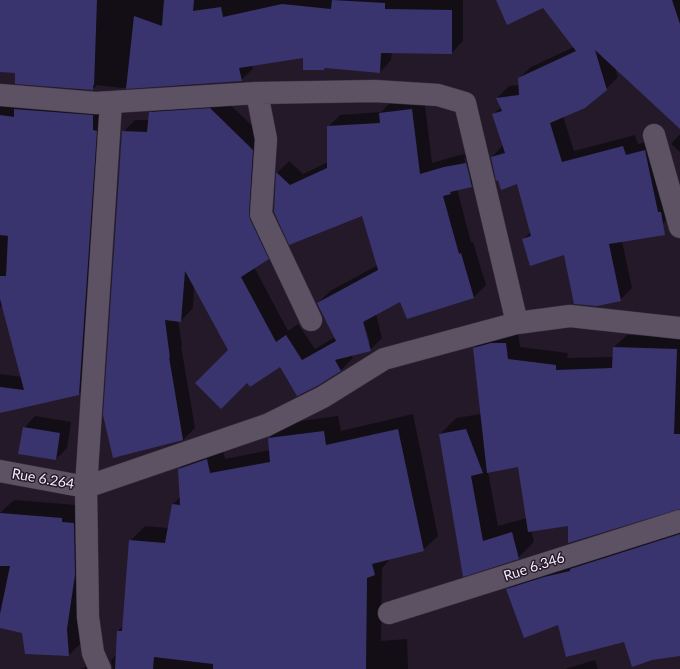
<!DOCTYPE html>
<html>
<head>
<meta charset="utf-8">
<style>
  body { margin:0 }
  canvas { display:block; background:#231929 }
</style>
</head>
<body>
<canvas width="680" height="669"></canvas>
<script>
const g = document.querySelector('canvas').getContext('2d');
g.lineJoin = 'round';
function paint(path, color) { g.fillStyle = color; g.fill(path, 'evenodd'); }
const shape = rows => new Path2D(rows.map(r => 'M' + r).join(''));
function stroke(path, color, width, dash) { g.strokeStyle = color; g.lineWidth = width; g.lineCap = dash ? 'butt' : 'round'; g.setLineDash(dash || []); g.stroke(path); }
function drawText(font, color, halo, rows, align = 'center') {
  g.font = font + ' Lato,sans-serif'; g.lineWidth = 3; g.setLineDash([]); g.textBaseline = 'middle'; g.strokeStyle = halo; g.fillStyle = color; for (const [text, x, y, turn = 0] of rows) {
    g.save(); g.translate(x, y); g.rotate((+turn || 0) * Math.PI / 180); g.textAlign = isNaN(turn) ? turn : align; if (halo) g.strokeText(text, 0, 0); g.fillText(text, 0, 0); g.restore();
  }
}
paint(shape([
  [0,0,463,0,463,41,452,53,392,52,391,60,380,72,326,68,324,69,304,57,252,65,253,69,241,80,122,88,97,85,92,89,16,72,0,71],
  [497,0,680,0,680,128,615,67,618,77,606,89,563,116,574,151,635,135,638,144,656,139,672,212,663,224,622,241,632,288,620,300,565,254,523,239,531,232,517,183,492,157,503,145,493,115,501,107,497,98,509,86,520,85,519,78,531,67,574,47,543,7],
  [222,97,264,137,260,201,280,247,268,259,254,267,288,331,298,324,315,349,335,337,318,303,330,291,378,265,363,214,275,211,277,173,289,161,303,174,328,162,328,127,340,115,381,112,392,101,424,97,432,163,456,156,478,151,483,174,471,186,457,189,471,242,473,242,486,285,474,297,408,318,401,300,376,314,382,338,370,350,351,355,353,358,341,370,316,385,281,366,229,350,194,286,193,308,181,321,178,320,182,345,181,346,195,428,183,440,123,132,135,120,149,120,150,113,162,101],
  [464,158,466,158,471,179,469,179],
  [360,317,362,317,370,343,368,343],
  [0,102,104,104,91,382,79,394,0,412,0,374,22,377,3,306,0,307],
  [680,134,680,152,671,144],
  [518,331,520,347,568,353,567,358,614,357,614,347,627,335,680,336,680,508,531,530,534,542,518,558,463,575,440,434,456,418,481,414,474,348,486,336],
  [519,466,527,518,498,526,488,472],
  [413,414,438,536,423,550,390,559,382,568,381,641,407,639,408,669,113,669,111,660,117,654,118,631,124,625,130,541,145,526,169,528,173,504,180,497,179,469,194,454,222,445,225,459,270,450,269,438,284,423,338,416,341,431],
  [35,416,71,422,67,448,56,459,24,428],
  [14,500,76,505,75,508,87,509,83,641,69,655,23,632,0,627,0,513],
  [680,526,680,669,680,655,558,624,507,589,519,577],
  [595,660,598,669,565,669],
  [98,661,103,669,81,669]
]), '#0007');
paint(shape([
  [0,0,97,0,94,86,93,85,93,90,15,84,15,73,0,72],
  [164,0,194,0,193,11,221,7,223,17,282,4,331,9,332,0,385,3,385,9,452,10,452,54,381,53,380,73,325,68,324,70,303,70,303,58,239,68,242,81,126,89,134,16,162,26],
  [496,0,672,0,680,24,680,129,595,50,607,90,585,108,550,123,562,162,623,146,626,155,645,150,658,212,661,212,665,235,609,244,621,301,597,306,574,304,564,255,530,266,522,239,531,236,517,184,501,190,498,180,496,181,491,157,505,153,492,114,502,111,496,98,519,95,518,78,576,51,543,8,507,25],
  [210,108,253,150,249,214,250,219,269,259,241,277,276,342,286,335,302,360,336,341,317,303,378,270,362,216,289,245,274,212,276,172,290,185,327,168,327,126,380,123,379,113,412,109,420,174,444,167,466,163,472,187,450,192,451,194,443,196,459,254,461,253,474,298,407,319,400,302,363,322,371,351,335,360,341,371,317,386,297,396,280,367,250,387,247,383,221,409,195,383,228,350,185,271,181,322,165,320,170,358,169,357,183,440,113,458,103,415,122,131,147,132,149,112],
  [14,109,93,115,93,130,97,131,79,395,0,413,0,387,24,390,0,299,0,276,6,276,8,236,0,235,0,115,14,117],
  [491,343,506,343,508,359,556,365,556,370,612,368,613,347,677,349,674,434,680,434,680,509,568,543,568,526,528,532,518,467,487,473,473,348],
  [23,427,60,433,56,460,18,454],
  [398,429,424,551,372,564,375,575,367,578,366,669,213,669,213,664,154,657,153,669,115,669,117,631,122,631,129,540,165,543,172,504,180,505,178,469,207,459,210,473,270,462,268,438,324,431,326,445],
  [466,429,483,473,471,476,483,541,512,532,519,559,463,577,439,434],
  [0,513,62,518,62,522,74,523,75,575,67,629,69,656,25,654,22,633,0,628,0,614,10,566,0,566],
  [680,534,680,656,652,660,632,667,624,642,566,657,558,625,524,638,506,589,544,577,570,571,570,569]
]), '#39346d');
const street = shape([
  [257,93,266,139,261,214,311,320],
  [0,95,96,103,257,93,375,91,438,95,465,103,517,323],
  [654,135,680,227],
  [0,471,86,487,267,425,323,397,384,359,517,323,570,316,680,328],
  [389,613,680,521],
  [100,669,93,653,88,617,86,487,111,102]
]);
stroke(street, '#3b3440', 23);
stroke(street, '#5d5264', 22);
drawText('14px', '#f6effa', '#231929', [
  ["Rue 6.264",43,479,10],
  ["Rue 6.346",534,567,-18]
]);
</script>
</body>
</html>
